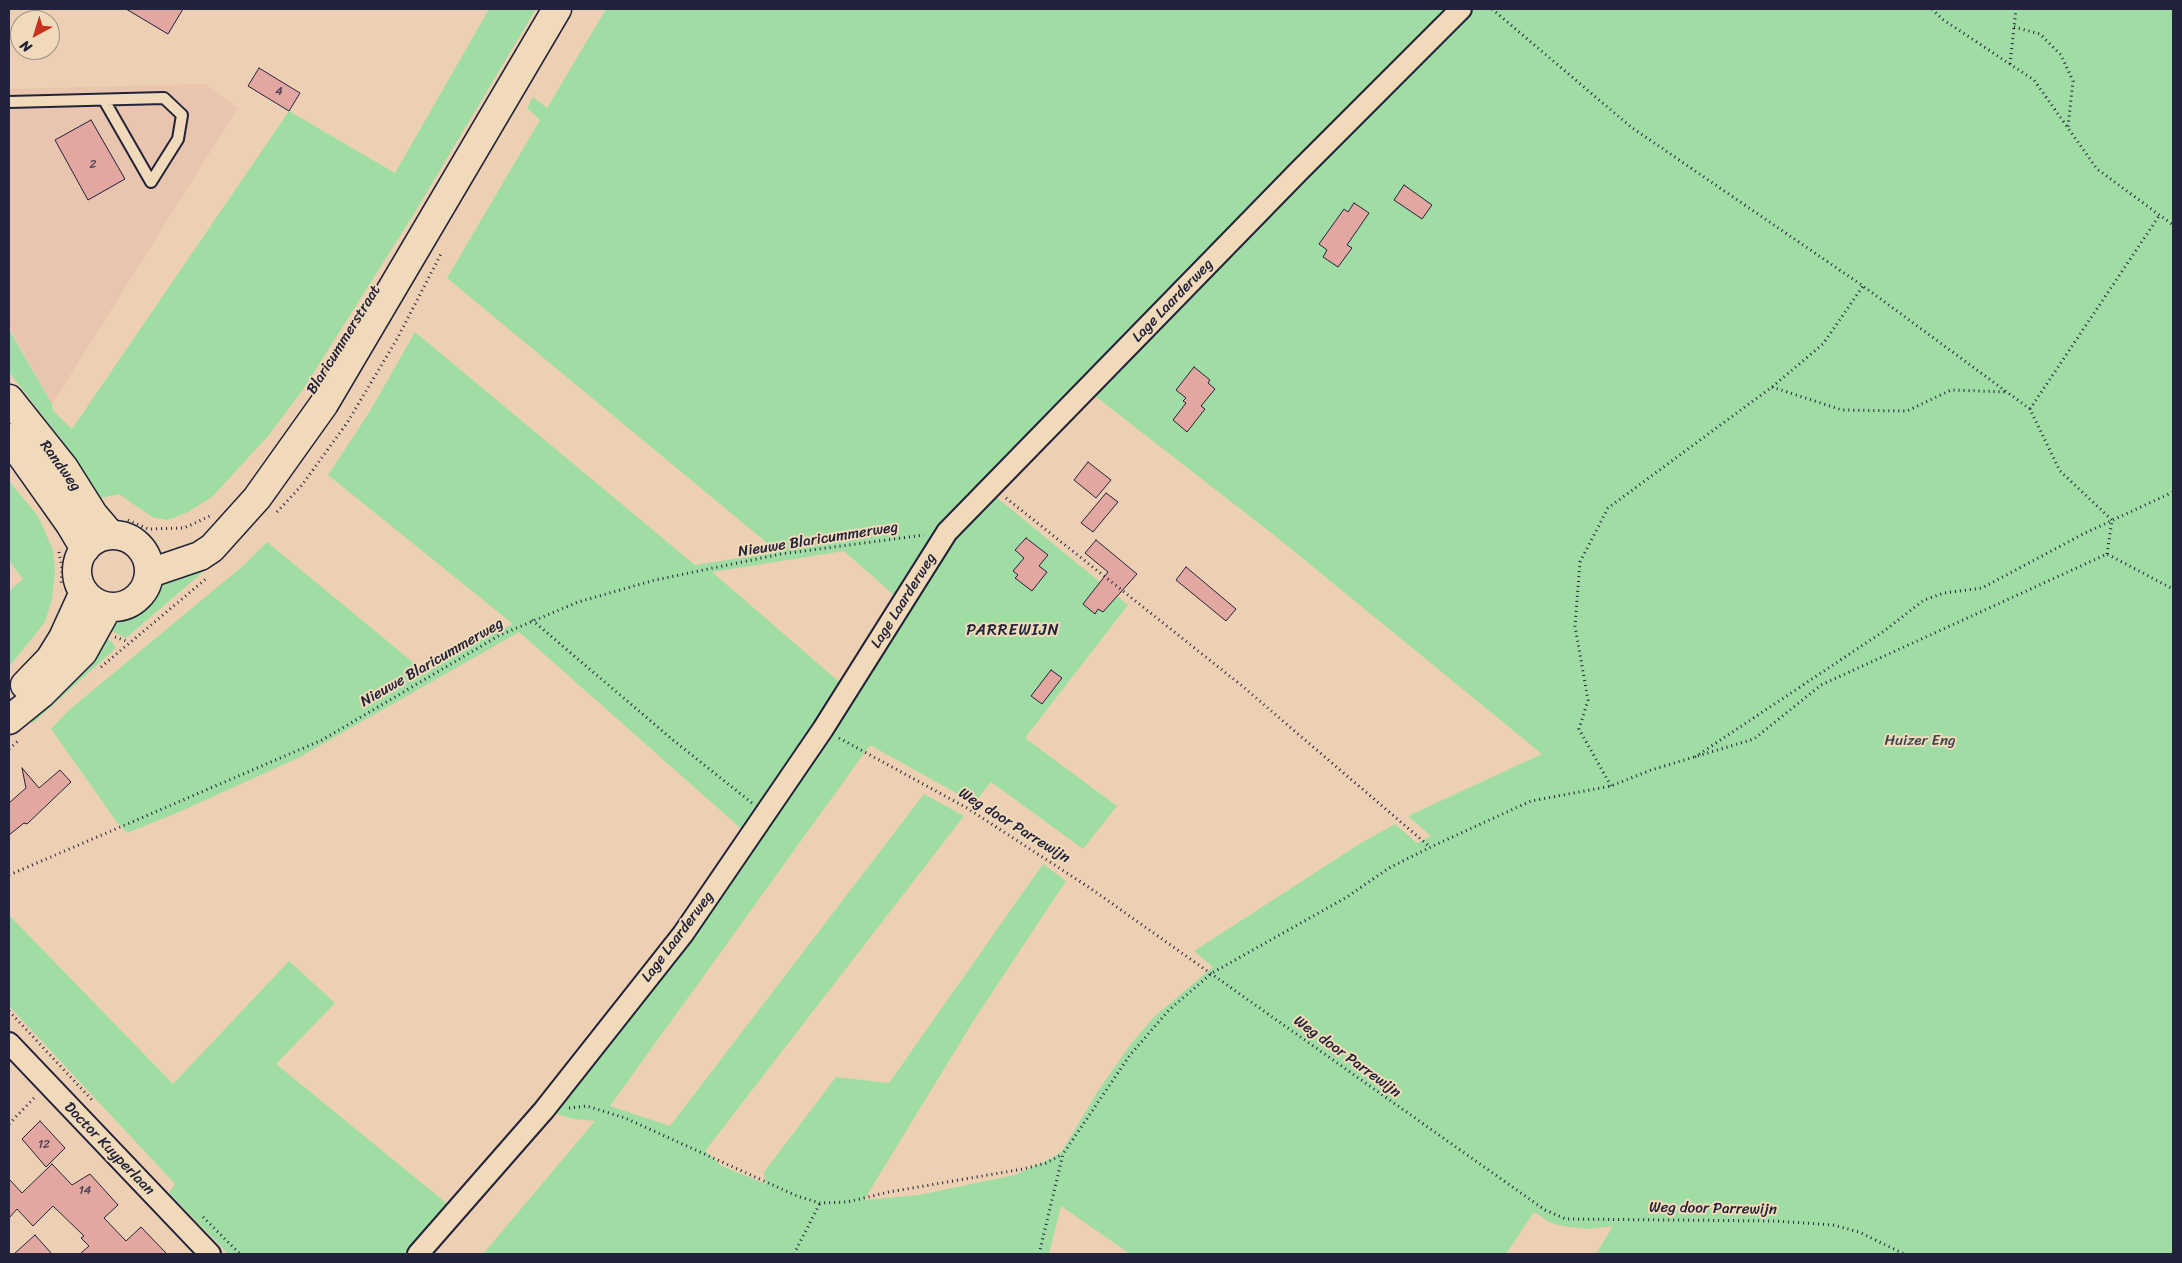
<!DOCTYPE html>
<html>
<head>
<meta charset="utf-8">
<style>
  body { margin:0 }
  #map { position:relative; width:2182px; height:1263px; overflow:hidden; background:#edd0b4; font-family:Sriracha,sans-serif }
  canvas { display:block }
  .frame { position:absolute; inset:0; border:10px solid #22223b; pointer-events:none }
  .north { position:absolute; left:10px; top:10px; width:50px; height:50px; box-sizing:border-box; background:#f0dab9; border:1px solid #9e9087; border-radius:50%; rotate:219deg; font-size:14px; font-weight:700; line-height:20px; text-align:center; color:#22223b }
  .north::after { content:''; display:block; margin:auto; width:18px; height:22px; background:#c8321e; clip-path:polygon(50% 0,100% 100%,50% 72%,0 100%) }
</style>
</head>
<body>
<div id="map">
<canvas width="2182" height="1263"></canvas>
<div class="frame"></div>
<div class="north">N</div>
</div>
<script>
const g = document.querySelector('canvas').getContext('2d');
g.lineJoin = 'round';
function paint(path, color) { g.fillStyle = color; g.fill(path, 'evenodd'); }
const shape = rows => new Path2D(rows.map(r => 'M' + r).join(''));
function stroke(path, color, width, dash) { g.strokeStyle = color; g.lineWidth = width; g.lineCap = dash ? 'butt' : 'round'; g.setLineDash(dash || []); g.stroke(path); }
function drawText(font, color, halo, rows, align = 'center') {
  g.font = font + ' Sriracha,sans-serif'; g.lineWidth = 4; g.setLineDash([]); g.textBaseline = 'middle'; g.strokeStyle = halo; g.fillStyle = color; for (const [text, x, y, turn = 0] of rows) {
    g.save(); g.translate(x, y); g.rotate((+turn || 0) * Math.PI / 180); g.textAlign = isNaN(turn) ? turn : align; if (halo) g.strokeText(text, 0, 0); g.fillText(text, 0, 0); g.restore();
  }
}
paint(shape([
  [205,84,238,108,52,404,9,326,9,89]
]), '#e9c4ae');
paint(shape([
  [489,9,536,9,412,217,302,391,268,436,213,496,188,512,168,520,152,517,119,494,97,499,76,459,9,372,9,329,52,404,53,411,72,429,289,111,395,173],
  [606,9,2173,9,2173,1254,1596,1254,1613,1226,1588,1229,1563,1226,1551,1223,1534,1212,1506,1254,1130,1254,1061,1206,1049,1254,483,1254,595,1121,573,1119,554,1113,565,1095,651,985,760,839,865,682,954,531,995,496,1128,605,1025,738,1117,806,1083,849,991,782,974,803,870,745,610,1106,670,1126,924,794,964,816,705,1151,722,1166,766,1184,764,1172,836,1077,889,1083,1043,864,1066,881,974,1020,864,1200,919,1195,1015,1175,1052,1158,1062,1151,1098,1091,1130,1045,1154,1017,1213,967,1194,951,1361,843,1395,824,1417,843,1431,836,1408,816,1542,754,1279,539,1095,396,1316,168,1302,156,986,486,946,523,928,545,896,597,844,551,712,572,843,685,745,832,519,632,298,758,179,812,127,833,116,821,51,729,69,710,244,565,267,542,426,673,476,642,513,624,328,475,370,411,415,332,695,565,778,552,447,278,540,120,527,108,533,97,547,108],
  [9,481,38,516,53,550,55,571,52,599,45,622,9,667,9,591,23,579,9,561],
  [217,560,126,638,107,629,116,622,130,620,144,609,155,594,161,579],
  [102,637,112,642,116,648,33,723,26,716],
  [9,915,173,1084,289,961,335,1003,276,1064,450,1206,408,1254,228,1254,169,1193,175,1184,9,1006]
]), '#a0dda4');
const building = shape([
  [126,9,183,9,168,34,126,9],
  [259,68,300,93,289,111,248,86,259,68],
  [91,120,125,179,88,200,55,140,91,120],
  [1404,185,1432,205,1422,219,1394,200,1404,185],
  [1354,203,1369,213,1347,245,1352,248,1338,267,1323,257,1327,250,1319,244,1344,209,1348,212,1354,203],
  [1194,367,1210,380,1208,383,1215,389,1201,406,1205,409,1187,432,1173,420,1186,403,1183,401,1186,398,1176,390,1194,367],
  [1088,462,1111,480,1096,498,1074,480,1088,462],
  [1106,493,1118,502,1093,532,1081,523,1106,493],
  [1026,538,1048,555,1039,566,1047,572,1032,591,1015,578,1018,575,1013,571,1024,558,1015,550,1026,538],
  [1096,540,1137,574,1103,612,1098,609,1095,614,1083,604,1108,572,1085,553,1096,540],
  [1186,567,1236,609,1226,621,1176,580,1186,567],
  [1051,670,1062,678,1042,704,1031,696,1051,670],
  [22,768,39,788,60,770,71,782,27,824,24,823,9,835,9,803,26,788,22,768],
  [40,1121,65,1148,46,1167,22,1139,40,1121],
  [52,1164,72,1185,90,1174,118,1205,104,1218,126,1241,141,1227,167,1254,80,1254,89,1246,81,1238,84,1236,53,1206,33,1226,17,1209,9,1218,9,1179,22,1193,52,1164],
  [35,1235,52,1254,14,1254,35,1235]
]);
paint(building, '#e1a7a0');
stroke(building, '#22223b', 1);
const lane = shape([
  [9,102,164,98,182,115,178,139,151,182,104,100]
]);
const street = shape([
  [9,1043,210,1254],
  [418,1254,544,1110,683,934,823,729,947,532,1298,172,1461,9]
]);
const secondary = shape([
  [9,399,64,468,93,514,110,534],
  [9,438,70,524,85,549],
  '77 571a36 36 0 1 1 72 0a36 36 0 1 1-72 0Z',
  [150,573,200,556,212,548,257,498,324,404,557,9],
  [25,685,50,659,63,638,84,592],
  [9,720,41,694,83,652,108,607]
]);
stroke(lane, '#22223b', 14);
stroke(street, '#22223b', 24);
stroke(secondary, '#22223b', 31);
stroke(shape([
  [1492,9,1631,127,1863,286,2030,409,2060,471,2112,520],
  [1932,9,1942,19,2034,80,2097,169,2173,225],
  [2014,27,2040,34,2061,55,2073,81,2068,127],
  [2010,64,2016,9],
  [1772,387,1842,410,1907,411,1951,390,2008,392],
  [2030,409,2159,216],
  [1006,498,1241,685,1430,847],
  [277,512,302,485,347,423,397,339,442,252],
  [128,520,148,529,184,528,210,516],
  [59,552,62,568,61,585],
  [2107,554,2112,520],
  [532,620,673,740,752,803],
  [115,637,129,642],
  [101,667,207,578],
  [839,738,967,808,1090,888,1545,1210,1566,1219,1775,1221,1833,1225,1859,1232,1904,1254],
  [9,749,18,741],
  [1695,757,1884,631,1924,600,1944,593,1982,588,2083,534,2173,492],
  [1611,786,1579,729,1588,700,1575,626,1580,562,1608,508,1772,387,1823,344,1863,286],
  [9,875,322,740,500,635,578,602,655,580,781,554,924,535],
  [9,1011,92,1100],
  [569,1108,587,1106,625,1118,797,1196,820,1203,847,1202,889,1192,1023,1169,1046,1163,1063,1154],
  [9,1124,36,1096],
  [203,1217,240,1254],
  [794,1254,820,1203],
  [1039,1254,1063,1154,1130,1055,1169,1010,1212,973,1347,897,1389,868,1437,844,1531,801,1611,786,1651,770,1754,739,1821,685,2107,554,2173,589]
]), '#22223b', 3, [1, 4]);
stroke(lane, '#f0dab9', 10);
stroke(street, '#f0dab9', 20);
stroke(secondary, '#f0dab9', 28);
drawText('12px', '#524354', null, [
  ["4",279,92],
  ["2",93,165],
  ["12",44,1145],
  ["14",85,1191]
]);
drawText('15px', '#22223b', '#f0dab9', [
  ["Lage Laarderweg",1173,301,-46],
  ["Blaricummerstraat",344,340,-58],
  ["Randweg",60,466,54],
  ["Nieuwe Blaricummerweg",818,540,-9],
  ["Lage Laarderweg",904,601,-58],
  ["Nieuwe Blaricummerweg",432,663,-30],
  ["Weg door Parrewijn",1014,826,32],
  ["Lage Laarderweg",678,937,-53],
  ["Weg door Parrewijn",1347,1057,36],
  ["Doctor Kuyperlaan",109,1149,46],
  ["Weg door Parrewijn",1713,1209,1]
]);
drawText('15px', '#3b4750', '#f0dab9', [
  ["Huizer Eng",1920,741]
]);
g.letterSpacing = '1px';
drawText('16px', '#22223b', '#f0dab9', [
  ["PARREWIJN",1013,631]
]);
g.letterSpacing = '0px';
</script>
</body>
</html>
